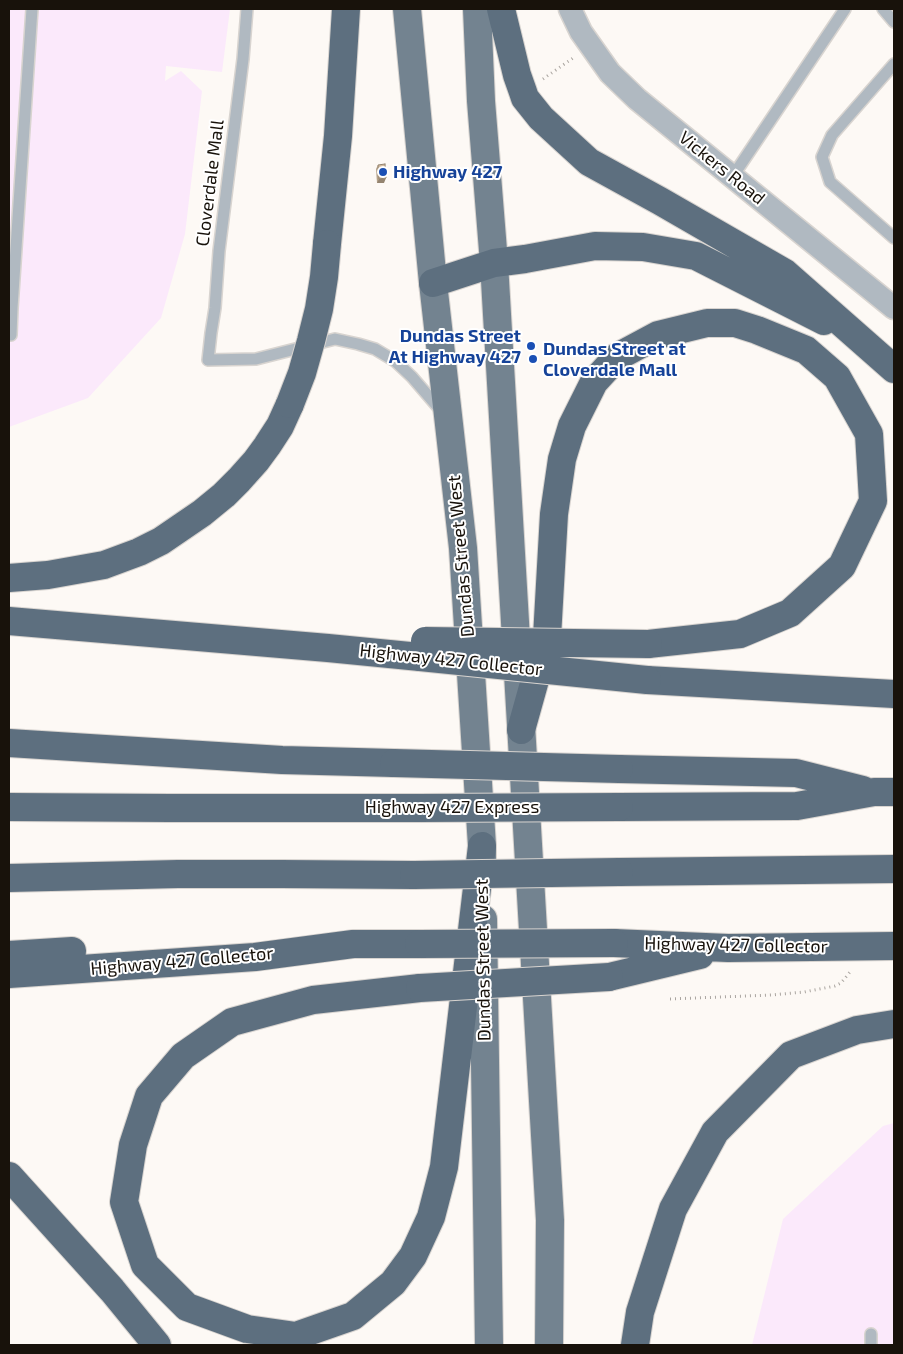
<!DOCTYPE html>
<html>
<head>
<meta charset="utf-8">
<style>
  body { margin:0 }
  #map { position:relative; width:903px; height:1354px; overflow:hidden; background:#fdf9f5; font-family:"Exo 2",sans-serif }
  canvas { display:block }
  .frame { position:absolute; inset:0; border:10px solid #18120b; pointer-events:none }
</style>
</head>
<body>
<div id="map">
<canvas width="903" height="1354"></canvas>
<div class="frame"></div>
</div>
<script>
const g = document.querySelector('canvas').getContext('2d');
g.lineJoin = 'round';
function paint(path, color) { g.fillStyle = color; g.fill(path, 'evenodd'); }
const shape = rows => new Path2D(rows.map(r => 'M' + r).join(''));
function stroke(path, color, width, dash) { g.strokeStyle = color; g.lineWidth = width; g.lineCap = dash ? 'butt' : 'round'; g.setLineDash(dash || []); g.stroke(path); }
function drawText(font, color, halo, rows, align = 'center') {
  g.font = font + ' "Exo 2",sans-serif'; g.lineWidth = 4; g.setLineDash([]); g.textBaseline = 'middle'; g.strokeStyle = halo; g.fillStyle = color; for (const [text, x, y, turn = 0] of rows) {
    g.save(); g.translate(x, y); g.rotate((+turn || 0) * Math.PI / 180); g.textAlign = isNaN(turn) ? turn : align; if (halo) g.strokeText(text, 0, 0); g.fillText(text, 0, 0); g.restore();
  }
}
paint(shape([
  [9,9,230,9,222,72,166,66,165,81,181,71,202,91,185,234,161,318,88,398,9,427],
  [894,1123,894,1345,752,1345,783,1219,883,1126]
]), '#fbe9fb');
const lane = shape([
  [247,9,243,59,219,251,215,308,211,333,208,360,256,359,335,339,358,344,375,349,395,361,412,377,443,413],
  [883,9,894,22],
  [894,64,832,135,822,157,830,182,894,238],
  [733,176,845,9],
  [9,335,11,335,12,308,32,9],
  [871,1345,871,1334]
]);
const street = shape([
  [570,9,581,32,610,73,637,99,894,308]
]);
const primary = shape([
  [407,9,433,283,463,548,482,846,482,869],
  [477,9,481,101,494,263,550,1220,549,1345],
  [483,919,489,1345]
]);
const highway = shape([
  [501,9,517,75,523,92,525,98,541,118,589,162,660,201,785,273,894,369],
  [327,244,338,136,346,9],
  [433,283,494,263,525,259,595,246,643,247,696,256,824,321],
  [9,578,48,575,104,565,139,552,161,541,202,513,224,495,239,480,256,461,267,446,280,426,290,404],
  [9,621,328,648,420,657],
  [647,680,894,694],
  [521,730,547,637,554,514,562,459,572,426,594,382,617,357,658,335,707,323,735,323,757,330,806,350,837,377,869,434,873,501,842,566,790,613,740,634,648,644],
  [9,743,282,760,394,763],
  [619,769,796,773,863,790],
  [9,807,170,808,419,808],
  [619,807,797,806,874,792,894,792],
  [619,872,894,869],
  [9,878,178,874,281,874,414,875],
  [614,943,728,948,894,946],
  [9,955,72,951],
  [9,974,255,957,353,944,419,944],
  [609,977,700,955],
  [420,988,313,1000,232,1022,183,1056,149,1096,133,1145,124,1202,145,1265,187,1307,247,1329,296,1336,353,1316,393,1283,413,1256,431,1217,444,1167,482,846],
  [9,1176,112,1290,157,1345],
  [635,1345,640,1312,673,1209,715,1132,791,1055,857,1030,894,1024]
]);
stroke(lane, '#d8d4d0', 14);
stroke(street, '#d8d4d0', 25);
stroke(primary, '#d8d4d0', 30);
stroke(highway, '#d8d4d0', 30);
stroke(shape([
  [543,79,573,58],
  [670,999,771,995,804,992,835,986,841,983,850,972]
]), '#aaa5a0', 3, [1, 4]);
stroke(lane, '#b0b9c1', 11);
stroke(street, '#b0b9c1', 22);
stroke(primary, '#738390', 28);
stroke(highway, '#5d6f7f', 28);
const highwayBridge = shape([
  [290,404,302,373,311,341,319,309,324,277,327,244],
  [425,641,648,644],
  [420,657,647,680],
  [394,763,619,769],
  [419,808,619,807],
  [414,875,619,872],
  [419,944,614,943],
  [420,988,609,977]
]);
stroke(highwayBridge, '#d8d4d0', 30, []);
stroke(highwayBridge, '#5d6f7f', 28);
paint(shape([
  [378,165,384,183,377,183,376,169]
]), '#b5a28a');
paint(shape([
  [386,178,384,183,377,183,379,179]
]), '#948470');
const building = shape([
  [385,164,386,178,379,179,378,165,385,164]
]);
paint(building, '#d3bca0');
stroke(building, '#948470', 1);
for (const [x, y, r, color] of [
  [383,172,5,"#1a4fb4"],
  [531,346,5,"#1a4fb4"],
  [533,359,5,"#1a4fb4"]
]) { const dot = new Path2D(); dot.arc(x, y, r, 0, 2 * Math.PI); g.fillStyle = color; g.fill(dot); stroke(dot, '#fff', 2); }
drawText('18px', '#18120b', '#fff', [
  ["Vickers Road",722,168,39],
  ["Cloverdale Mall",210,183,-83],
  ["Dundas Street West",461,556,-95],
  ["Highway 427 Collector",451,660,6],
  ["Highway 427 Express",452,807],
  ["Highway 427 Collector",736,945,1],
  ["Dundas Street West",483,960,-91],
  ["Highway 427 Collector",182,961,-5]
]);
drawText('bold 18px', '#164399', '#fff', [
  ["Highway 427",393,172],
  ["Dundas Street",521,336,"right"],
  ["At Highway 427",521,357,"right"],
  ["Dundas Street at",543,349],
  ["Cloverdale Mall",543,370]
], 'left');
</script>
</body>
</html>
